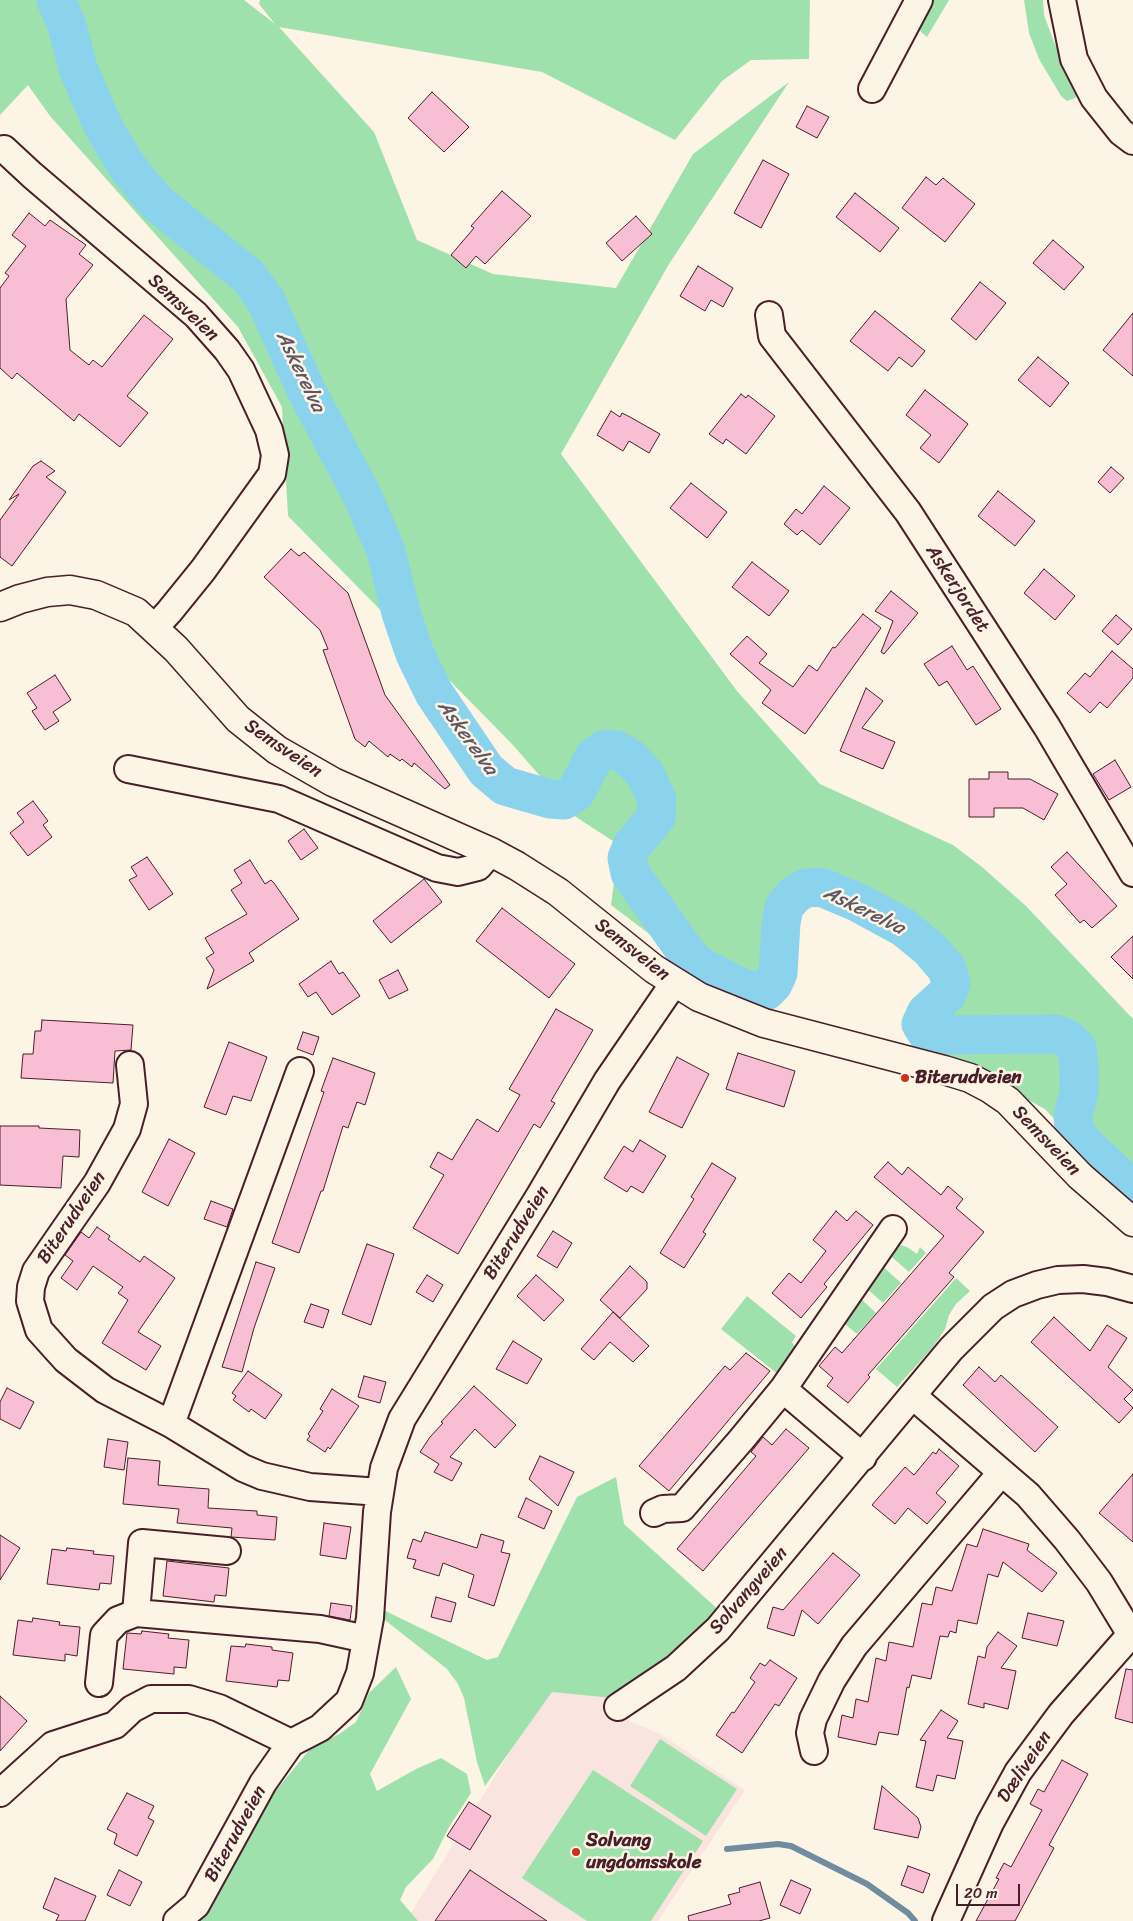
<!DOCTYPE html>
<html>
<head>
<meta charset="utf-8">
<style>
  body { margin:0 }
  #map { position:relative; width:1133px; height:1921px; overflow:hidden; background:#fcf5e5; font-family:Sriracha,sans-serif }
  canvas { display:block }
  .scale { position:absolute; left:956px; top:1884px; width:64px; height:22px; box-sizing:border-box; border:2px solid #4a1f2b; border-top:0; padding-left:6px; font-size:15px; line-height:18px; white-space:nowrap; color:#4a1f2b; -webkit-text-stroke:4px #fcf5e5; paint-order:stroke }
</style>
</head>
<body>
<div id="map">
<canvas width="1133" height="1921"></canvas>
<div class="scale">20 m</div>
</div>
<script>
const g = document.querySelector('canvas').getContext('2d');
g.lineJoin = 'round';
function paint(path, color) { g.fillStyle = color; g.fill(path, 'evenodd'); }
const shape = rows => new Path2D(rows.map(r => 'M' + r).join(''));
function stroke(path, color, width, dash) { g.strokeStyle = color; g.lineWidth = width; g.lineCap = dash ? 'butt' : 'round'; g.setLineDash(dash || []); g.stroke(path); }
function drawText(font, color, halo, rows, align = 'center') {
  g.font = font + ' Sriracha,sans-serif'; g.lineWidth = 5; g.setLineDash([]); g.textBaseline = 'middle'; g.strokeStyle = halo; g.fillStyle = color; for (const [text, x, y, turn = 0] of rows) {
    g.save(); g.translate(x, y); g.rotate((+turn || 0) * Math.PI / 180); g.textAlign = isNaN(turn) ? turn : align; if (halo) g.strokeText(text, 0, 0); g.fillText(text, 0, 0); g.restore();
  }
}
paint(shape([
  [557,1675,609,1698,625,1719,660,1734,745,1790,658,1921,406,1921]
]), '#fae4e0');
paint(shape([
  [0,0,244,0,275,24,259,4,260,0,810,0,809,59,751,60,722,81,675,140,542,72,279,27,374,132,417,240,493,274,616,288,693,154,789,82,669,264,561,454,737,691,820,784,953,845,982,867,1026,906,1133,1019,1133,1196,1116,1185,1045,1109,923,1043,921,1024,926,1013,947,994,951,983,947,969,930,949,903,927,857,902,821,887,806,888,794,895,784,907,781,923,778,973,773,984,766,991,685,961,611,905,619,845,576,817,512,744,288,516,282,407,238,327,50,116,28,85,0,115],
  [925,0,949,0,927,37,921,32,918,23],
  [1024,0,1043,0,1044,15,1054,42,1076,89,1078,94,1075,98,1067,101,1061,96,1039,59,1029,33],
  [896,1244,907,1247,917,1254,920,1247,926,1253,909,1272,884,1250],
  [878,1262,901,1283,883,1303,864,1286],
  [956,1278,970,1291,956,1304,949,1315,945,1329,933,1347,897,1387,876,1369],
  [855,1293,876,1313,857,1334,840,1320],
  [747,1296,796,1336,792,1342,797,1350,779,1375,721,1329],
  [616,1477,624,1524,722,1613,688,1651,613,1698,552,1692,485,1786,477,1762,464,1698,458,1684,447,1669,376,1613,377,1607,487,1660,498,1657,577,1497],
  [396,1667,411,1699,370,1774,377,1791,416,1769,441,1758,467,1774,471,1793,449,1827,433,1859,406,1887,400,1900,418,1921,186,1921,273,1794,310,1749,339,1734,356,1722,369,1693],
  [660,1739,737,1789,706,1836,630,1786],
  [593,1770,703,1841,651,1921,587,1921,522,1878]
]), '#9ee1ad');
stroke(shape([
  [727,1849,778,1844,791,1846,867,1884,908,1913,915,1921]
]), '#718b9f', 6);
stroke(shape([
  [56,0,67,26,78,68,104,128,128,168,156,202,249,277,266,301,306,390,362,495,386,551,401,613,415,654,434,693,486,770,505,786,550,799,564,800,576,792,594,757,604,750,616,750,630,758,645,774,657,800,656,817,632,846,627,858,630,873,688,955,701,967,744,989,766,991,773,984,778,973,781,923,784,907,794,895,806,888,821,887,857,902,903,927,930,949,947,969,951,983,947,994,926,1013,921,1024,926,1032,935,1035,1056,1034,1068,1039,1077,1048,1079,1069,1079,1092,1073,1116,1074,1128,1079,1139,1118,1176,1133,1187]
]), '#8bd3ec', 39);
const building = shape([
  [432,92,469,127,444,152,408,118,432,92],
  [807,106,829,117,817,138,796,127,807,106],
  [763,160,789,174,761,228,734,213,763,160],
  [926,177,936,185,943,178,975,204,945,242,902,208,926,177],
  [502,191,531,216,485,264,476,256,466,268,451,255,474,228,471,226,502,191],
  [855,193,899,228,880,252,836,217,855,193],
  [29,213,45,226,50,220,86,245,79,254,93,265,66,299,70,350,89,365,93,360,102,367,144,315,173,339,127,396,148,413,120,447,79,414,74,421,17,373,12,379,0,368,0,288,9,276,5,273,26,246,12,235,29,213],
  [636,216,652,234,622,261,606,243,636,216],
  [1053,240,1084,267,1064,290,1033,263,1053,240],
  [698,266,733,288,723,307,711,300,705,311,680,296,698,266],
  [980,282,1006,303,976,340,951,319,980,282],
  [875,311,925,351,912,367,899,357,888,371,850,341,875,311],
  [1133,313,1133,376,1103,350,1133,313],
  [1038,357,1069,383,1050,407,1018,380,1038,357],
  [925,390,968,424,939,463,920,448,931,435,906,415,925,390],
  [741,394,746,398,748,395,775,416,746,454,726,439,723,444,709,434,741,394],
  [611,411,620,417,622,413,630,417,660,434,649,453,629,441,623,451,597,435,611,411],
  [41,461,55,471,46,477,66,492,12,566,0,557,0,520,19,494,9,500,33,466,41,461],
  [1111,467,1124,478,1110,493,1098,482,1111,467],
  [691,483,727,512,707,538,670,508,691,483],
  [824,486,850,508,820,545,802,530,797,535,784,524,796,509,802,514,824,486],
  [998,491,1035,521,1015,546,978,516,998,491],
  [291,549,299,556,304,552,348,593,385,695,450,785,445,789,414,763,412,767,402,759,400,761,390,754,388,757,369,741,365,747,355,739,323,650,328,649,320,630,264,577,291,549],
  [752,562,789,591,769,616,732,587,752,562],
  [1044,569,1075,596,1055,620,1024,593,1044,569],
  [891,591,918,613,884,654,881,652,893,621,875,611,891,591],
  [863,614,881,628,805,734,762,703,771,690,730,654,747,636,767,654,759,663,793,687,809,665,817,671,833,647,835,648,863,614],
  [1116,615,1132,629,1118,645,1102,631,1116,615],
  [952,646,967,670,973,666,1001,709,976,725,947,681,939,686,924,664,952,646],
  [1112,651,1133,669,1133,678,1107,708,1100,702,1090,713,1067,693,1085,673,1090,677,1112,651],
  [55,675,71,700,53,712,59,721,45,730,32,711,37,708,27,693,55,675],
  [866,688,883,701,862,728,895,742,883,769,840,751,866,688],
  [1115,760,1131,787,1109,800,1093,774,1115,760],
  [989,772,1008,772,1008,779,1030,779,1058,794,1044,820,1023,808,994,808,994,817,969,817,969,779,989,779,989,772],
  [33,801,48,821,43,825,52,837,28,856,10,833,24,822,17,813,33,801],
  [304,829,318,848,301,860,288,841,304,829],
  [1067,852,1117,906,1092,928,1084,920,1080,923,1055,895,1067,884,1051,867,1067,852],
  [147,857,173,894,149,910,129,880,137,876,131,867,147,857],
  [250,860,265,884,271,880,274,883,299,919,249,953,254,961,207,989,214,970,206,958,214,953,205,938,247,914,231,890,242,883,234,870,250,860],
  [424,879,442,902,391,943,373,921,424,879],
  [502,908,575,964,549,998,476,941,502,908],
  [1133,936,1133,979,1111,957,1133,936],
  [331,961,339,974,343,972,360,996,332,1015,316,992,308,997,299,984,331,961],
  [398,970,408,990,389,999,379,980,398,970],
  [556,1009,593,1030,551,1101,555,1103,540,1128,534,1124,458,1254,413,1228,444,1175,430,1167,438,1152,452,1160,477,1119,498,1132,520,1095,509,1089,556,1009],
  [42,1020,133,1025,131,1050,115,1051,113,1083,21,1078,23,1054,33,1054,35,1031,41,1031,42,1020],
  [303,1032,319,1037,313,1055,297,1049,303,1032],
  [229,1042,267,1057,251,1101,233,1096,226,1115,204,1107,229,1042],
  [738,1053,795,1071,784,1107,726,1089,738,1053],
  [677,1057,709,1074,682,1128,649,1112,677,1057],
  [333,1058,375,1073,365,1105,357,1102,348,1128,343,1126,323,1191,321,1191,299,1253,272,1243,324,1092,321,1091,333,1058],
  [0,1126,39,1126,39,1128,80,1130,79,1157,63,1156,61,1188,0,1185,0,1126],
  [169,1139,195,1153,168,1206,142,1192,169,1139],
  [640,1140,666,1156,643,1193,631,1186,627,1192,604,1178,624,1146,633,1152,640,1140],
  [888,1162,902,1175,908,1167,941,1195,948,1186,963,1199,956,1208,984,1232,949,1273,954,1277,868,1375,870,1377,848,1403,827,1386,833,1378,819,1366,835,1347,842,1353,944,1236,874,1177,888,1162],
  [712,1163,736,1178,703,1232,706,1234,684,1268,660,1253,694,1199,691,1197,712,1163],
  [211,1201,233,1209,227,1227,204,1219,211,1201],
  [836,1211,847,1221,856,1211,873,1225,824,1284,827,1287,801,1318,772,1293,789,1273,801,1283,826,1251,813,1240,836,1211],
  [97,1227,110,1236,108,1239,140,1262,144,1256,175,1278,138,1332,161,1346,146,1370,102,1343,128,1300,118,1293,123,1287,93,1266,77,1290,61,1278,73,1261,65,1255,81,1232,89,1238,97,1227],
  [553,1231,572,1243,557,1268,537,1256,553,1231],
  [367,1244,394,1254,371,1325,342,1314,367,1244],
  [256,1262,275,1268,254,1328,242,1372,222,1367,256,1262],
  [630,1266,647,1282,647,1289,620,1318,600,1300,630,1266],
  [427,1275,443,1285,433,1302,416,1292,427,1275],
  [536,1275,564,1300,544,1321,517,1296,536,1275],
  [311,1304,329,1310,323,1328,304,1322,311,1304],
  [613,1312,649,1346,633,1362,610,1342,594,1360,581,1349,613,1312],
  [1054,1317,1090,1351,1107,1325,1127,1338,1108,1367,1133,1390,1124,1399,1133,1408,1119,1423,1031,1342,1054,1317],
  [513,1341,542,1359,527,1384,496,1369,513,1341],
  [746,1353,770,1371,669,1491,639,1466,725,1366,730,1370,746,1353],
  [979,1367,995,1382,1001,1375,1058,1427,1035,1452,963,1385,979,1367],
  [248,1371,282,1395,265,1419,251,1409,249,1412,233,1400,236,1396,232,1393,248,1371],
  [364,1376,386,1382,380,1403,358,1397,364,1376],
  [474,1386,516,1425,495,1448,475,1429,450,1457,462,1463,452,1481,434,1472,439,1464,420,1452,430,1437,443,1423,441,1422,474,1386],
  [7,1388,34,1402,20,1429,0,1419,0,1402,7,1388],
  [332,1389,359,1406,330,1449,328,1447,325,1452,307,1440,310,1436,308,1434,323,1411,320,1409,332,1389],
  [786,1429,809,1448,703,1571,677,1549,756,1456,751,1452,763,1437,772,1445,786,1429],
  [108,1439,128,1442,124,1470,104,1467,108,1439],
  [939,1449,959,1466,936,1493,946,1502,927,1524,908,1508,895,1524,872,1505,905,1467,914,1475,933,1452,936,1454,939,1449],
  [540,1456,574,1472,558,1506,529,1479,540,1456],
  [128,1458,160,1461,158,1485,209,1489,208,1508,257,1511,257,1515,277,1517,275,1540,231,1537,232,1528,177,1523,179,1509,123,1504,128,1458],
  [1133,1474,1133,1542,1099,1513,1133,1474],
  [526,1498,552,1511,544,1529,518,1517,526,1498],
  [324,1523,351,1527,346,1559,320,1555,324,1523],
  [983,1529,1029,1544,1027,1550,1057,1573,1042,1592,1003,1562,998,1577,988,1574,977,1624,958,1620,956,1633,950,1631,948,1637,940,1636,931,1679,912,1675,909,1688,907,1687,898,1735,879,1732,876,1745,838,1737,842,1715,853,1718,856,1699,868,1702,876,1658,886,1661,889,1642,913,1647,922,1603,932,1605,936,1587,952,1591,967,1544,977,1547,983,1529],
  [425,1532,477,1548,481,1534,504,1541,501,1552,510,1554,494,1606,468,1597,474,1575,443,1563,439,1576,413,1568,416,1560,407,1558,413,1539,421,1542,425,1532],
  [0,1535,20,1548,0,1580,0,1535],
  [67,1548,94,1551,93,1554,114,1556,111,1584,100,1583,99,1590,47,1584,52,1549,66,1551,67,1548],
  [833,1553,860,1575,818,1624,802,1610,794,1636,767,1628,773,1607,783,1610,833,1553],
  [167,1561,229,1568,226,1596,215,1595,214,1602,163,1596,167,1561],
  [436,1597,456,1603,451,1622,431,1617,436,1597],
  [331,1603,352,1606,350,1620,329,1616,331,1603],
  [1028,1613,1064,1621,1057,1646,1022,1638,1028,1613],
  [33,1618,60,1622,59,1625,80,1627,77,1656,65,1654,65,1661,13,1655,18,1620,32,1622,33,1618],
  [142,1631,169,1634,168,1638,189,1640,186,1668,174,1667,174,1674,123,1669,127,1633,141,1634,142,1631],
  [998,1632,1017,1646,1001,1668,1016,1671,1008,1709,984,1703,984,1708,968,1704,978,1656,985,1658,987,1647,998,1632],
  [246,1644,272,1647,272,1650,293,1653,289,1681,278,1680,277,1687,226,1681,231,1646,245,1647,246,1644],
  [770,1660,797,1678,779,1706,775,1704,742,1753,716,1735,732,1712,734,1713,755,1682,750,1678,760,1663,765,1666,770,1660],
  [1126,1669,1133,1670,1133,1723,1115,1718,1126,1669],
  [0,1696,27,1721,0,1751,0,1696],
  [941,1710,958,1721,947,1738,963,1741,955,1779,937,1775,933,1791,916,1787,926,1741,920,1740,941,1710],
  [1062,1760,1088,1774,1049,1845,1054,1848,1015,1921,976,1921,999,1879,996,1878,1004,1863,1011,1867,1042,1810,1030,1804,1038,1789,1044,1792,1062,1760],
  [882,1786,918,1818,921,1827,918,1838,874,1829,882,1786],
  [127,1793,154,1806,148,1818,154,1821,137,1856,114,1844,117,1834,107,1829,127,1793],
  [469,1802,491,1816,470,1850,447,1836,469,1802],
  [908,1866,930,1874,923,1893,901,1885,908,1866],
  [119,1870,142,1882,130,1906,107,1895,119,1870],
  [470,1870,547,1921,435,1921,470,1870],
  [55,1878,96,1896,85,1921,56,1921,59,1915,43,1908,55,1878],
  [791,1880,811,1889,800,1914,780,1905,791,1880],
  [760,1882,770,1918,759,1921,689,1921,688,1916,731,1904,728,1895,740,1892,739,1888,760,1882]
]);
paint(building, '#f7bed4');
stroke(building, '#4a1f2b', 1);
const minor = shape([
  [1062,0,1074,59,1094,98,1121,132,1133,141],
  [872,89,919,0],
  [4,149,32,175,196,315,227,350,241,370,269,430,275,455,272,474,203,570,169,612,155,627],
  [769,315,772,336,908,512,1047,727,1133,873],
  [128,769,279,799,437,868,458,872,478,867,491,852],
  [130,1065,134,1104,127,1129,97,1183,36,1271,31,1287,30,1301,39,1330,66,1360,105,1390,171,1424,243,1468,262,1476,310,1487,380,1492],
  [783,1389,863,1457],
  [913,1396,1028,1495,1067,1540,1099,1582,1133,1638],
  [171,1424,300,1071],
  [654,1513,663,1509,682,1508,741,1440,783,1389,893,1229],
  [136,1613,320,1629,366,1639],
  [99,1683,104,1635,118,1620,136,1613,142,1543,227,1551],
  [618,1707,676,1668,718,1629,951,1349,993,1307,1013,1294,1037,1285,1058,1280,1083,1279,1107,1282,1133,1289],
  [814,1751,810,1733,813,1719,832,1680,854,1646,1001,1473],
  [0,1793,53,1745,115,1725,132,1709,151,1699,189,1699,219,1708,291,1743,320,1728,349,1701,360,1673,370,1618,377,1512,384,1468,402,1419,540,1195,607,1081,674,983],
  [177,1921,196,1905,263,1783,291,1743],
  [946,1921,990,1823,1018,1772,1061,1714,1133,1632]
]);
const major = shape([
  [0,607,20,599,47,592,70,590,96,595,136,612,176,649,238,719,277,750,333,782,491,852,517,866,558,892,654,969,699,997,764,1023,944,1070,970,1078,989,1088,1008,1101,1080,1176,1133,1222]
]);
stroke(minor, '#4a1f2b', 30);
stroke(major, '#4a1f2b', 31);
stroke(minor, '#fcf5e5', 26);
stroke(major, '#fcf5e5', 28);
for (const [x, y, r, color] of [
  [905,1078,5,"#c8321e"],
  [576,1852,5,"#c8321e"]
]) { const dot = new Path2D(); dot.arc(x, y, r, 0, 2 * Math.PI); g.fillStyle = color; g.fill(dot); stroke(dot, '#fcf5e5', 2); }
drawText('19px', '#4a1f2b', '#fcf5e5', [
  ["Semsveien",183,308,43],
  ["Askerjordet",957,589,57],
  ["Semsveien",283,749,34],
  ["Semsveien",632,950,38],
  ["Semsveien",1046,1141,46],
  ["Biterudveien",72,1218,-56],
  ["Biterudveien",517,1233,-58],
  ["Solvangveien",749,1591,-49],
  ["Dæliveien",1025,1767,-56],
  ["Biterudveien",236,1834,-61]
]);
drawText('bold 19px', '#4a1f2b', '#fcf5e5', [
  ["Biterudveien",915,1078],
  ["Solvang",586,1841],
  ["ungdomsskole",586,1863]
], 'left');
drawText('italic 20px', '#5e5565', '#fcf5e5', [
  ["Askerelva",300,372,64],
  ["Askerelva",467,738,54],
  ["Askerelva",864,911,26]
]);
</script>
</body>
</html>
